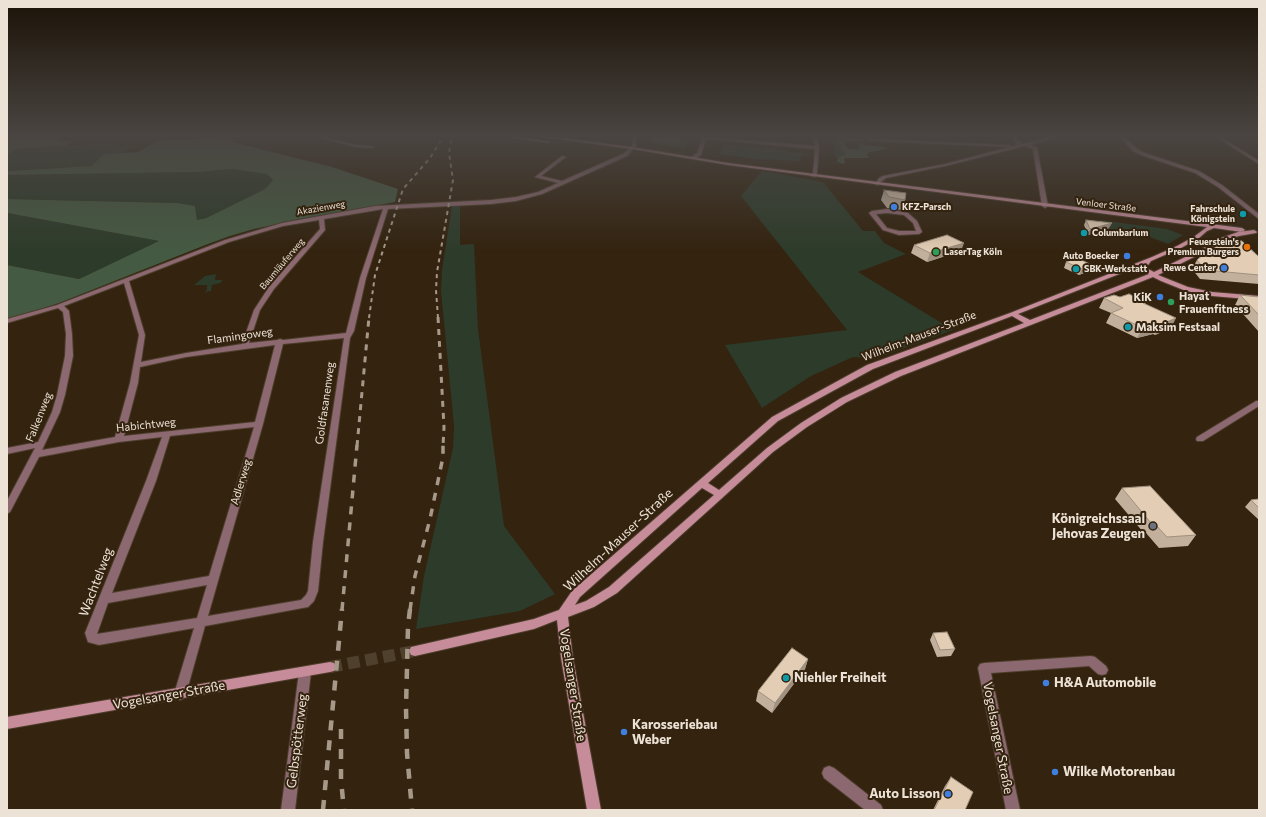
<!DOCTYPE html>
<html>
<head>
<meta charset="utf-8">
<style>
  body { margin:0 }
  #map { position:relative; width:1266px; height:817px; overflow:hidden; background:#33230f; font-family:Commissioner,sans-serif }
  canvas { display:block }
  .frame { position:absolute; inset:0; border:8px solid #ede2d6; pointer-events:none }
</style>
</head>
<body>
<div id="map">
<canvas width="1266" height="817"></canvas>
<div class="frame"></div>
</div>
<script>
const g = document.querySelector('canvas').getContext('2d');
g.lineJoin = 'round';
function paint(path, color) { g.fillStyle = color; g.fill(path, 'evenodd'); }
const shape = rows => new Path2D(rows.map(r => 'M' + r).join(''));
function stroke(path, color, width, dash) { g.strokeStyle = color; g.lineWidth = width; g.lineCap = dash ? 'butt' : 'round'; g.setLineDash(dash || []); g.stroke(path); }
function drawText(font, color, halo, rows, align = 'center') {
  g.font = font + ' Commissioner,sans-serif'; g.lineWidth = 4; g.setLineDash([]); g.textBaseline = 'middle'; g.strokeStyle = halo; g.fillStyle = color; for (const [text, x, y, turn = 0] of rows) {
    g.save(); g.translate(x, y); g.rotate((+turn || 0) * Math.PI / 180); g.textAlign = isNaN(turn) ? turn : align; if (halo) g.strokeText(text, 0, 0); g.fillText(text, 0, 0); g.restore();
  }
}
paint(shape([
  [652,137,685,137,689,138,685,149,650,143],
  [832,138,852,138,841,140,843,151,847,154,836,158],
  [117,143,116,145,121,145,119,146,137,145,122,153,104,154,91,166,7,171,7,155,15,149],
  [725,145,786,150,786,152,808,154,808,156,801,156,800,161,756,159,720,154],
  [232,169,267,174,273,180,265,189,206,218,197,220,195,206,178,203,7,199,7,175,199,172],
  [762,171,823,182,863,231,875,231,884,243,906,254,858,272,953,330,875,359,853,357,811,376,762,408,725,345,847,330,741,196],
  [452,206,460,206,460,245,474,244,478,329,504,526,555,594,520,611,416,629,424,576,453,448,454,426,441,291,442,270],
  [7,213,160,241,79,279,7,265],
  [1099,220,1167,229,1183,235,1168,244,1140,233,1101,228],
  [216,274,215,280,223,280,220,283,212,285,211,291,205,292,207,289,207,285,194,285,205,276]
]), '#2d3b2a');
paint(shape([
  [7,137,62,137,57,141,73,141,67,146,15,149,7,155],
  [227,137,233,141,232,142,332,167,398,189,395,202,297,220,254,229,230,236,208,244,59,303,13,318,7,318,7,265,79,279,159,241,7,213,7,199,178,203,195,206,197,220,206,218,265,189,273,180,267,174,232,169,199,172,7,175,7,171,91,166,104,154,138,152,157,141],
  [682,137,679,143,654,142,653,138],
  [852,138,862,139,863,141,844,141,847,148,850,149,859,149,860,143,864,145,883,147,887,149,870,152,867,154,869,158,844,158,845,163,842,164,837,161,838,157,846,154,840,148,841,146,839,141]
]), '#455a42');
stroke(shape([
  [330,667,415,651]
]), '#4f402d', 12, [12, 6]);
const street = shape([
  [316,137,324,137,356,145,372,146,374,147,372,148,356,147,316,137],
  [633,137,637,137,636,146,627,156,542,194,516,201,491,204,388,209,366,278,354,331,350,338,323,542,318,591,314,601,308,607,205,626,186,694,184,698,180,700,176,698,174,694,194,628,99,645,88,642,85,633,146,481,162,437,119,442,39,457,10,512,7,514,7,501,35,448,7,454,7,448,38,442,52,412,57,395,65,356,66,334,63,312,58,308,7,323,7,319,57,305,225,240,282,223,375,206,491,200,516,197,538,192,558,183,535,177,562,156,566,157,541,176,562,181,623,154,632,146,633,137],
  [383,209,360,278,346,333,283,340,280,339,277,340,249,343,260,310,274,289,325,230,324,219,383,209],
  [319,220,320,229,269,287,254,310,242,344,186,353,141,362,145,335,129,281,229,242,283,226,319,220],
  [124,283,139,335,130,383,115,437,42,450,60,412,65,395,73,356,72,334,69,311,64,306,124,283],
  [344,338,313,542,308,591,306,595,301,600,208,616,263,424,283,344,344,338],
  [275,345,255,422,124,436,138,383,140,367,186,357,275,345],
  [254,427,209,576,112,593,156,481,170,436,254,427],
  [207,585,197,618,97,634,108,603,207,585],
  [703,137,815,146,813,137,817,137,819,148,817,173,815,177,811,176,813,173,815,149,706,139,701,155,695,159,691,159,691,157,697,153,703,137],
  [864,137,869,137,872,139,1010,145,1012,147,1017,145,1012,137,1016,137,1022,144,1049,137,1057,137,1030,145,1037,148,1048,206,1045,208,1042,206,1033,149,1025,146,945,166,886,178,877,185,875,184,879,178,883,176,945,164,1010,147,871,141,864,137],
  [1120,137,1125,137,1137,149,1145,153,1199,171,1222,185,1259,214,1259,219,1218,187,1195,173,1141,155,1133,151,1120,137],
  [1216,137,1221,137,1259,161,1259,164,1216,137],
  [887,209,908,213,917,221,922,232,919,234,899,235,883,230,869,213,872,211,887,209],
  [887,213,904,215,913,223,916,231,899,231,887,228,876,214,887,213],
  [1256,401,1259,401,1259,406,1203,441,1197,441,1196,439,1197,437,1256,401],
  [1091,656,1095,657,1106,666,1108,670,1106,674,1102,675,1098,674,1089,666,991,673,1020,810,1006,810,978,668,980,664,984,663,1091,656],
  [305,667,309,668,311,672,295,810,281,810,299,672,301,668,305,667],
  [829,766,834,768,881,805,883,810,865,810,824,778,822,773,824,768,829,766]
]);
const secondary = shape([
  [508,137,522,137,551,142,549,143,508,137],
  [542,137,556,137,632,147,728,163,1242,228,1245,230,1242,232,1214,228,1207,231,1199,238,1181,248,1151,261,1146,268,1154,272,1200,250,1221,238,1238,232,1254,230,1257,232,1256,233,1239,236,1225,240,1204,252,1158,275,1188,287,1212,292,1259,296,1259,300,1212,296,1186,291,1161,281,1153,277,901,376,847,402,807,427,773,452,617,593,594,607,568,617,573,658,601,810,587,810,561,658,557,620,534,629,415,656,411,655,409,651,411,647,534,619,559,610,572,591,772,417,867,365,1010,313,1152,257,1177,246,1195,236,1207,227,728,165,632,149,542,137],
  [1142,265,1139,268,1140,269,1149,274,1030,320,1018,314,1142,265],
  [1012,316,1024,323,895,372,841,398,801,423,767,448,719,490,708,483,778,421,873,369,1012,316],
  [702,488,714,495,609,587,586,601,575,605,580,597,702,488],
  [330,662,334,663,336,667,334,671,330,672,7,729,7,717,330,662]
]);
stroke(street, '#4d3e2b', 2);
stroke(secondary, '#4d3e2b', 2);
paint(street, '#8c6870');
paint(secondary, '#c68c99');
stroke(shape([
  [369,318,375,275,403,189,430,158,443,137],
  [438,318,436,290,437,272,453,180,449,153,452,137]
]), '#a6998a', 2, [4, 4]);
stroke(shape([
  [438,317,444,427,443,446],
  [357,446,369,317]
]), '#a6998a', 3, [6, 6]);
stroke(shape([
  [342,610,357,445],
  [410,610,415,576,430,519,443,457,443,445]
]), '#a6998a', 3.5, [8, 8]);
stroke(shape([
  [410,609,408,626,406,708,407,753,412,810],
  [341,729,341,780,344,810],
  [323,810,342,609]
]), '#a6998a', 4.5, [10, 10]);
paint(shape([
  [884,190,905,200,902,210,887,208,881,200],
  [1086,220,1109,228,1088,235,1084,225],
  [914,245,961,251,927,262,911,253],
  [1259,257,1259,284,1200,279,1192,269,1197,260],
  [1066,262,1092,265,1089,271,1079,275,1064,268],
  [1240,295,1259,297,1259,332,1235,305],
  [1120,297,1146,302,1145,304,1171,328,1155,335,1153,334,1137,338,1106,323,1111,313,1099,308,1104,298],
  [1122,488,1196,535,1188,546,1159,548,1146,533,1144,533,1115,499],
  [1259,499,1259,520,1245,507,1251,500],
  [933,633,955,649,951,656,937,657,930,640],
  [808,659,805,669,772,713,756,701,758,691],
  [951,777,965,810,933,810,945,786]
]), '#c3b09c');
paint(shape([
  [1112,223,1109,228,1088,235,1090,229],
  [964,243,961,251,927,262,930,253],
  [1092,265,1089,271,1079,275,1082,269],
  [1176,318,1171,328,1155,335,1160,325],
  [1158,324,1153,334,1137,338,1143,328],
  [808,659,805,669,772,713,775,703]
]), '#9f907f');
const building = shape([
  [884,190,906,193,905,200,889,197,884,190],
  [1086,220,1112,223,1090,229,1086,220],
  [947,235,964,243,930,253,914,245,947,235],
  [1226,239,1242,241,1259,257,1259,275,1205,270,1197,260,1207,251,1213,252,1216,245,1220,246,1226,239],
  [1077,258,1092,265,1082,269,1066,262,1077,258],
  [1129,294,1146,302,1143,303,1176,318,1160,325,1158,324,1143,328,1111,313,1123,308,1104,298,1114,295,1120,297,1129,294],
  [1240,295,1259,297,1259,315,1240,295],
  [1150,486,1196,535,1167,537,1153,522,1151,523,1122,488,1150,486],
  [1259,499,1259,508,1251,500,1259,499],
  [947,632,955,649,940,650,933,633,947,632],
  [792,648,808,659,775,703,758,691,792,648],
  [951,777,973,792,965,810,934,810,951,777]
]);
paint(building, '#e3cdb5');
stroke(building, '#9f907f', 1);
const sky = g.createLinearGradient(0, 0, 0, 252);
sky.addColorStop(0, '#1c1308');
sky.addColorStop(0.54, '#4a4542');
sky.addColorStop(1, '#4a454200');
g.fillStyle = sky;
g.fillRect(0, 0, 1266, 252);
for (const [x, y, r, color] of [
  [894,207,4,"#3f7fe0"],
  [1243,214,4,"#0f9aa8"],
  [1084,233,4,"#0f9aa8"],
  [1247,247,4,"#e8710a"],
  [936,252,4,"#2e9e5b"],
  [1127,256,4,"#3f7fe0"],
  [1224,268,4,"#3f7fe0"],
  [1076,269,4,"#0f9aa8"],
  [1160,297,4,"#3f7fe0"],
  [1171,302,4,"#2e9e5b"],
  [1128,327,4,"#0f9aa8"],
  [1153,526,4,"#6b7280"],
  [786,678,4,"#0f9aa8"],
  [1046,683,4,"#3f7fe0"],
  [624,732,4,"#3f7fe0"],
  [1055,772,4,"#3f7fe0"],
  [948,794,4,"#3f7fe0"]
]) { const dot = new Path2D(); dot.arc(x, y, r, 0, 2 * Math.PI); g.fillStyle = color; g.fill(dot); stroke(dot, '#33230f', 1.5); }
drawText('9px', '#ede2d6', '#33230f', [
  ["Venloer Straße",1106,205,7],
  ["Akazienweg",321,208,-10],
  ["Baumläuferweg",282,264,-50]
]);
drawText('bold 9px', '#ede2d6', '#33230f', [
  ["KFZ-Parsch",902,207],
  ["Fahrschule",1235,209,"right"],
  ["Königstein",1235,219,"right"],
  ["Columbarium",1092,233],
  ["Feuerstein's",1239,242,"right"],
  ["Premium Burgers",1239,252,"right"],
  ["LaserTag Köln",944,252],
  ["Auto Boecker",1119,256,"right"],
  ["Rewe Center",1216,268,"right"],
  ["SBK-Werkstatt",1084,269]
], 'left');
drawText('bold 11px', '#ede2d6', '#33230f', [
  ["Hayat",1179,296],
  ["Frauenfitness",1179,309],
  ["KiK",1152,297,"right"],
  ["Maksim Festsaal",1136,327]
], 'left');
drawText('11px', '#ede2d6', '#33230f', [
  ["Flamingoweg",240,336,-8],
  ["Wilhelm-Mauser-Straße",919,336,-21],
  ["Goldfasanenweg",325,403,-82],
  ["Falkenweg",39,417,-68],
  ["Habichtweg",146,425,-6],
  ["Adlerweg",241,482,-73]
]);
drawText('bold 13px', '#ede2d6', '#33230f', [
  ["Königreichssaal",1145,519,"right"],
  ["Jehovas Zeugen",1145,534,"right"],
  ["Niehler Freiheit",794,678],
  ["H&A Automobile",1054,683],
  ["Karosseriebau",632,725],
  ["Weber",632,740],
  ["Wilke Motorenbau",1063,772],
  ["Auto Lisson",940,794,"right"]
], 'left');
drawText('13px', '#ede2d6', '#33230f', [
  ["Wilhelm-Mauser-Straße",618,540,-43],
  ["Wachtelweg",96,582,-69],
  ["Vogelsanger Straße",573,685,81],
  ["Vogelsanger Straße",169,695,-10],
  ["Vogelsanger Straße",998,738,79],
  ["Gelbspötterweg",297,741,-83]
]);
</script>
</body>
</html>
